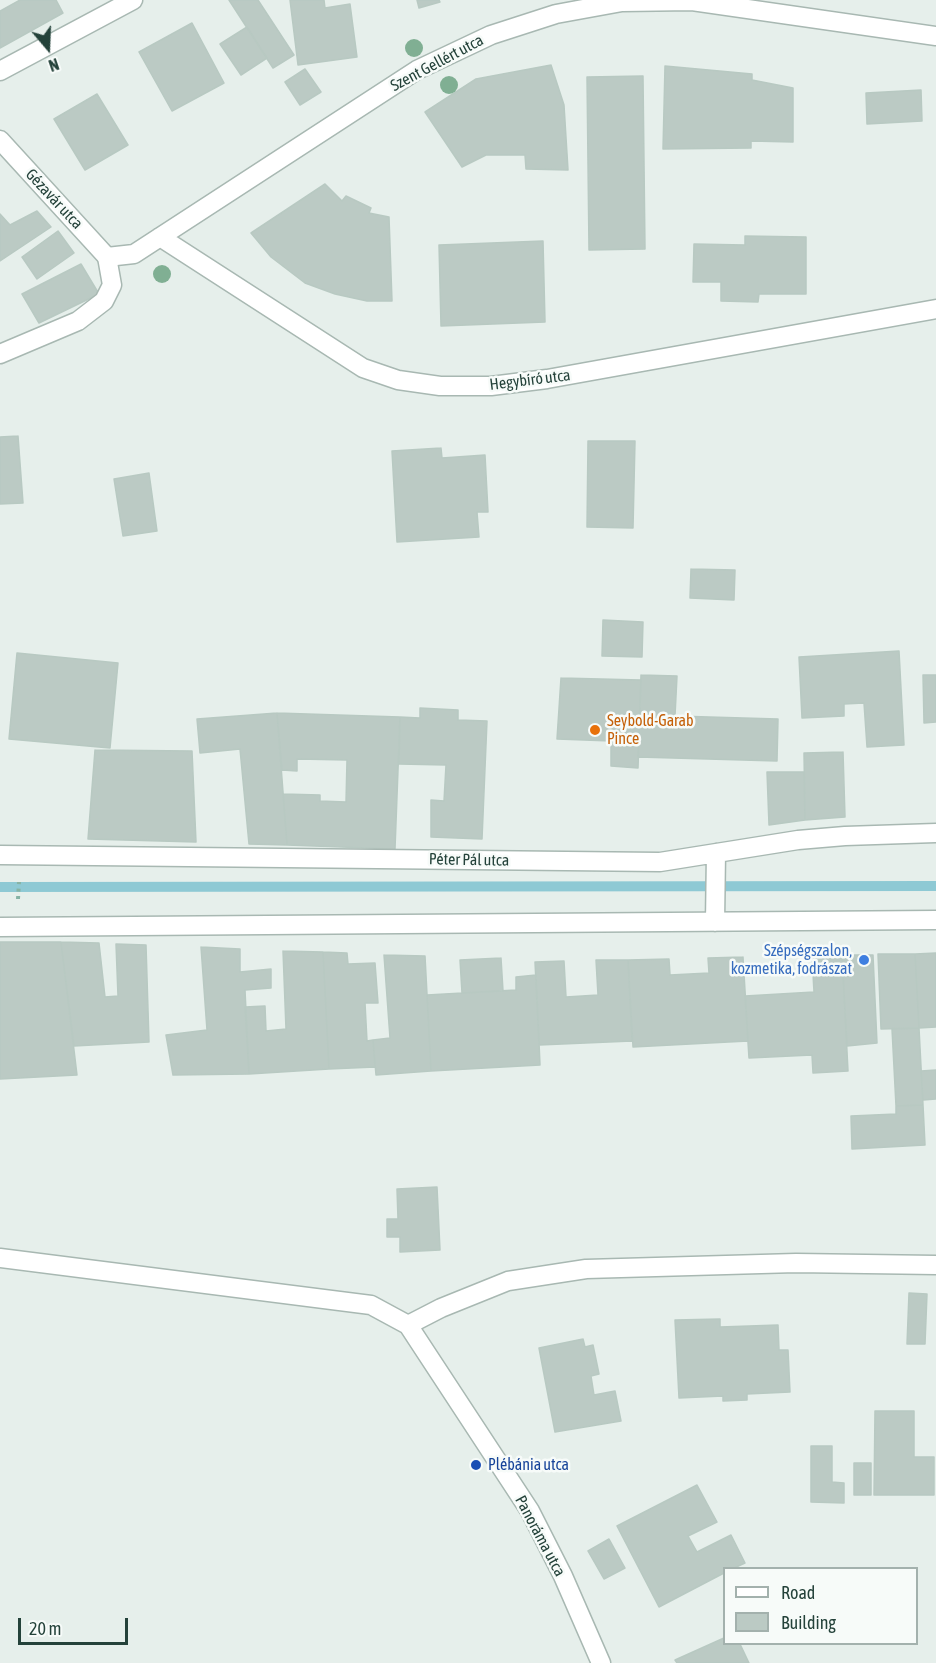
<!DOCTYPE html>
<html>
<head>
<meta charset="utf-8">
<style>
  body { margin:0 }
  #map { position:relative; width:936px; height:1663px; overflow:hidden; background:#e6efeb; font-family:"Asap Condensed",sans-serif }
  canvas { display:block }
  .legend { position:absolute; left:723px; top:1567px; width:195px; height:78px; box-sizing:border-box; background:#f7fbf9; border:2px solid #a3b1ad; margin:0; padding:8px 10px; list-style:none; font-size:18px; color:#24423a }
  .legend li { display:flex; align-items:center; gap:12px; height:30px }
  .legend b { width:30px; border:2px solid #a3b1ad }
  .north { position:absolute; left:18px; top:18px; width:60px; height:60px; -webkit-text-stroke:4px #f7fbf9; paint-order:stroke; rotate:161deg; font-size:16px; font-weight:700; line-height:24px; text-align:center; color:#24423a }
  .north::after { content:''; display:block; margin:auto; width:21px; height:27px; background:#24423a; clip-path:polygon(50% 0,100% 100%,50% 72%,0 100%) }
  .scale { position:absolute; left:18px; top:1618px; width:110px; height:27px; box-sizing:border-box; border:3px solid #24423a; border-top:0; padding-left:8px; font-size:18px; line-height:21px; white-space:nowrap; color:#24423a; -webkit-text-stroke:4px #f7fbf9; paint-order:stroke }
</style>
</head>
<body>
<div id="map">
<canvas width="936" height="1663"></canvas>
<ul class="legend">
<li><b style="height:8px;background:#fff"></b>Road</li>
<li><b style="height:16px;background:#bbcac4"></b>Building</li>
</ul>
<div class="north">N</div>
<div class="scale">20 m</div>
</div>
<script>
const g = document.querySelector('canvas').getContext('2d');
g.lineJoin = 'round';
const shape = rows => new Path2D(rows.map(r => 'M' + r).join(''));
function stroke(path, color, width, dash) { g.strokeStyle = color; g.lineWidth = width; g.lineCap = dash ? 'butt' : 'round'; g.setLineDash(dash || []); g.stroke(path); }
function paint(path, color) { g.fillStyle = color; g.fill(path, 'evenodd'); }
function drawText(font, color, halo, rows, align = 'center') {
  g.font = font + ' "Asap Condensed",sans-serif'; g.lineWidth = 5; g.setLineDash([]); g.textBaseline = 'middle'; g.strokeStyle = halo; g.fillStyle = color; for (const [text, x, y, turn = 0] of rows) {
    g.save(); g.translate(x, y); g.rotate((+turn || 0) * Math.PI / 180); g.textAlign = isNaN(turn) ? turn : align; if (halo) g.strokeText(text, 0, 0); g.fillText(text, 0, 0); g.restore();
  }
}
stroke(shape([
  [0,887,936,886]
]), '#8ec9d4', 10);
const building = shape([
  [20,0,56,0,63,13,0,48,0,11,20,0],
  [229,0,258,0,294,55,273,68,229,0],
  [290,0,324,0,325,8,350,4,357,57,298,65,290,0],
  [417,0,439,0,440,2,419,8,417,0],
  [192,23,224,83,172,111,139,52,192,23],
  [247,27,267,58,241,75,220,44,247,27],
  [551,65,564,105,568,170,526,169,525,155,486,155,462,167,425,112,476,79,551,65],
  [665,66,752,74,752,80,793,88,793,142,751,141,751,148,663,149,665,66],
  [305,69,321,92,300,105,285,82,305,69],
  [643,76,645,249,589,250,587,77,643,76],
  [921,90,922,121,867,124,866,93,921,90],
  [97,94,128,145,85,170,54,119,97,94],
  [325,184,342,201,346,196,371,208,369,213,389,217,392,301,367,301,335,294,305,283,271,257,251,233,325,184],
  [37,211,51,227,0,261,0,214,10,225,37,211],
  [58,231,74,253,37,279,22,257,58,231],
  [745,236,806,237,806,294,759,294,758,302,721,301,721,282,693,282,694,244,745,245,745,236],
  [543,241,545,322,441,326,439,245,543,241],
  [81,264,99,294,39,323,22,294,81,264],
  [18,436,23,503,0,504,0,437,18,436],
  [588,441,635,441,633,528,587,527,588,441],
  [441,448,442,458,485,455,488,512,477,512,479,537,397,542,392,451,441,448],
  [149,473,157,531,123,536,114,479,149,473],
  [691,569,735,570,734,600,690,598,691,569],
  [603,620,643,622,642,657,602,656,603,620],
  [899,651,904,745,867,747,864,703,844,704,844,716,802,718,799,657,899,651],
  [17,653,118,663,110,748,9,739,17,653],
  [641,675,677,676,675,716,778,719,777,761,638,757,641,675],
  [923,675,936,675,936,722,924,723,923,675],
  [561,678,641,680,638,768,611,766,611,741,557,739,561,678],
  [420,708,458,710,458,720,487,721,482,839,431,837,431,800,444,801,446,765,399,764,400,717,420,718,420,708],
  [277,713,400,717,395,849,287,845,283,794,320,795,320,801,346,802,347,760,297,759,297,771,282,770,277,713],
  [277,713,287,845,249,844,240,749,200,753,197,719,277,713],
  [95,750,192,751,196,842,88,839,95,750],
  [843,752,845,817,805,820,804,753,843,752],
  [767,772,804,772,805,820,769,825,767,772],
  [0,942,61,942,77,1075,0,1079,0,942],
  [61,942,99,943,105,997,118,996,116,944,146,945,149,1042,74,1046,61,942],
  [201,947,240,949,240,972,271,969,271,988,245,990,249,1074,173,1075,166,1035,207,1030,201,947],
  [283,951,323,952,329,1069,249,1074,245,1007,265,1006,266,1031,286,1029,283,951],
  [323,952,347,953,348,964,375,963,378,1003,365,1003,367,1041,373,1040,375,1067,329,1069,323,952],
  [936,953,936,1027,919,1028,915,954,936,953],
  [878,954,915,954,919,1028,881,1029,878,954],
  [384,955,425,956,431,1071,376,1075,373,1040,390,1038,384,955],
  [842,955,848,1071,813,1073,812,1055,749,1058,745,996,814,992,812,956,842,955],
  [842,955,873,955,877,1043,847,1046,842,955],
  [743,957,748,1041,633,1047,628,960,669,959,670,975,709,973,708,958,743,957],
  [501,958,503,991,462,993,460,960,501,958],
  [596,960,628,960,632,1041,539,1045,535,962,564,961,566,997,598,995,596,960],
  [536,975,540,1065,431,1071,427,995,516,990,516,977,536,975],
  [919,1028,923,1105,896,1106,892,1029,919,1028],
  [936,1070,936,1099,923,1100,921,1071,936,1070],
  [923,1105,925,1145,852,1149,851,1116,896,1114,896,1106,923,1105],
  [437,1187,440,1250,400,1252,400,1237,387,1237,387,1219,398,1219,397,1189,437,1187],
  [909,1293,927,1294,925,1344,907,1344,909,1293],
  [720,1319,720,1327,778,1325,779,1350,788,1350,790,1392,747,1394,747,1400,723,1401,723,1396,679,1398,675,1320,720,1319],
  [583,1339,585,1347,593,1345,599,1374,591,1376,594,1395,615,1391,621,1421,555,1432,539,1348,583,1339],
  [875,1411,914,1411,914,1457,934,1457,934,1495,874,1495,875,1411],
  [811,1446,832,1446,832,1482,844,1483,844,1503,811,1502,811,1446],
  [854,1463,871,1463,871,1495,854,1495,854,1463],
  [697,1485,717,1522,688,1536,697,1552,731,1535,745,1563,734,1568,724,1568,724,1573,659,1607,617,1526,697,1485],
  [609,1539,625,1568,604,1579,588,1551,609,1539],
  [724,1638,724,1644,740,1644,749,1663,677,1663,675,1660,724,1638]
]);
paint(building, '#bbcac4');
stroke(building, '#b8c9c2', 1.5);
const pedestrian = shape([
  [0,354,78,321,104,301,112,285,107,257]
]);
const minor = shape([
  [0,71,133,0],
  [0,140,107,257,134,254,417,70,491,35,556,14,622,2,692,1,936,36],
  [160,237,363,368,398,380,440,386,491,386,547,379,936,309],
  [0,855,660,862,798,840,845,836,936,833],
  [715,922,716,853],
  [0,927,936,920],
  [0,1258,371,1305,408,1325,530,1511,563,1576,601,1663],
  [408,1325,441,1308,508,1281,586,1269,796,1263,936,1265]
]);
stroke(pedestrian, '#a8b8b2', 21);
stroke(minor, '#a8b8b2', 21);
stroke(shape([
  [18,899,19,882]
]), '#86b3a5', 4, [3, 4.5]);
stroke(pedestrian, '#fff', 18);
stroke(minor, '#fff', 18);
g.fillStyle = '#80af93';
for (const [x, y] of [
  [414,48],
  [449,85],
  [162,274]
]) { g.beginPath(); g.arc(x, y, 9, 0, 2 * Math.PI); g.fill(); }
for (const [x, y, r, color] of [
  [595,730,6,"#e8710a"],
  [864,960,6,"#3f7fe0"],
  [476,1465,6,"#1a4fb4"]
]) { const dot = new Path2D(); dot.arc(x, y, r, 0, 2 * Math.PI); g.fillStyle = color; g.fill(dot); stroke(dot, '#f7fbf9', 2); }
drawText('16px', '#24423a', '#f7fbf9', [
  ["Szent Gellért utca",437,63,-28],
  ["Gézavár utca",54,199,47],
  ["Hegybíró utca",530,380,-7],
  ["Péter Pál utca",469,860,1],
  ["Panoráma utca",540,1536,62]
]);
drawText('16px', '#c56008', '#f7fbf9', [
  ["Seybold-Garab",607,721],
  ["Pince",607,739]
], 'left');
drawText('16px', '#366cbe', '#f7fbf9', [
  ["Szépségszalon,",852,951],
  ["kozmetika, fodrászat",852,969]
], 'right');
drawText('16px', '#164399', '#f7fbf9', [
  ["Plébánia utca",488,1465]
], 'left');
</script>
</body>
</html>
